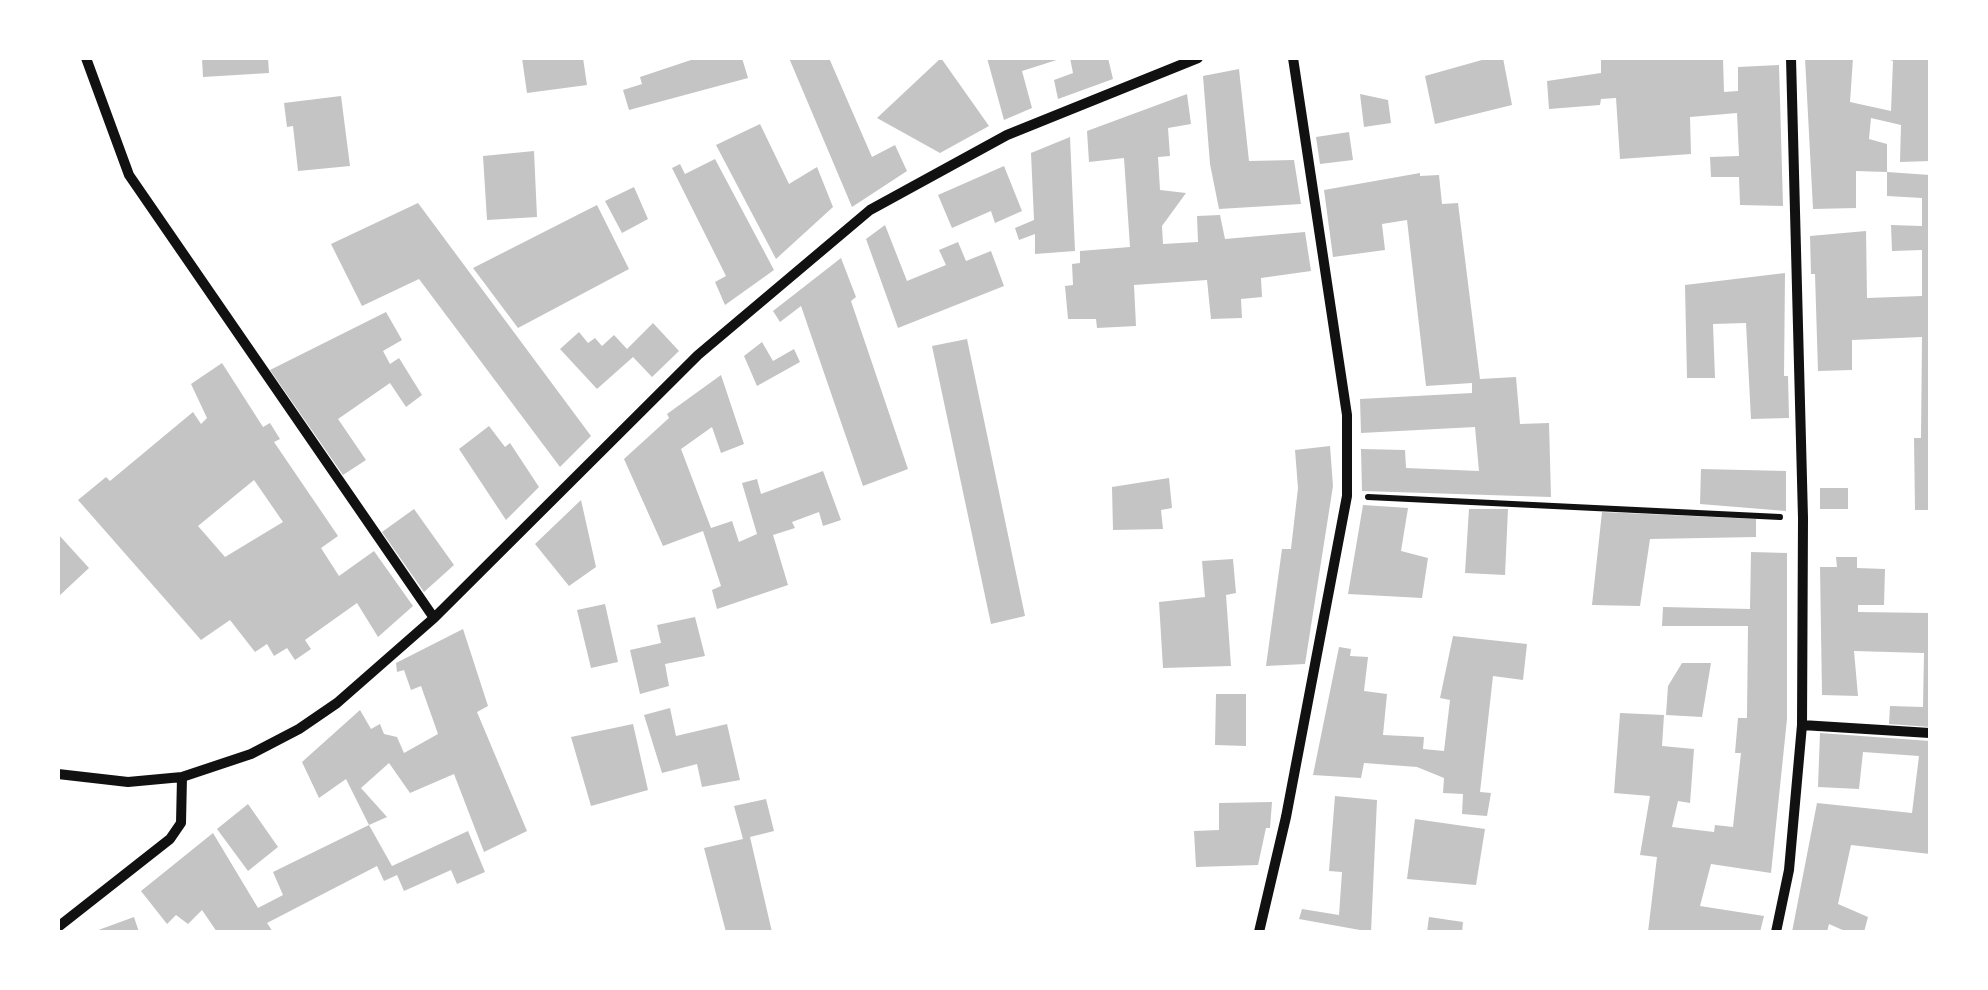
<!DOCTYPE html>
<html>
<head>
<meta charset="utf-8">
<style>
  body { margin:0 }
  #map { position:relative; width:1988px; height:990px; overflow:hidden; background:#fff; font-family:Spectral,serif }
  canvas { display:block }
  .frame { position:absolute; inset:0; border:60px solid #fff; pointer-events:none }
</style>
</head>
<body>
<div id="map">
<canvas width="1988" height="990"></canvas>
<div class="frame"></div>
</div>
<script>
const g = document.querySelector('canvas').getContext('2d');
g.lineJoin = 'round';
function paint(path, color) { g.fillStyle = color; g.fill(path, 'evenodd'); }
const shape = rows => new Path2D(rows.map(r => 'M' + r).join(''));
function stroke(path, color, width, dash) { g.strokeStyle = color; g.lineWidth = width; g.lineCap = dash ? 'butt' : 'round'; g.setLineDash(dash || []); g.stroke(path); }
paint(shape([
  [202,58,268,58,269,73,203,77],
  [522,58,583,58,587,85,527,93],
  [697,58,742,58,748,78,629,110,623,90,642,84,640,77],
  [789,58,829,58,872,157,895,145,907,171,852,207],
  [941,58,989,126,940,153,877,118],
  [987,58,1063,58,1022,71,1032,108,1004,120],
  [1070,58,1108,58,1113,79,1058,99,1054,80,1073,73],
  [1489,58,1503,58,1512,105,1435,124,1425,76],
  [1601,58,1723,58,1724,92,1738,91,1738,67,1779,65,1783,206,1740,205,1739,177,1711,177,1710,157,1739,156,1737,113,1690,117,1691,154,1620,159,1616,98,1601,99,1600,105,1549,109,1547,81,1601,73],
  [1805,58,1853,58,1850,102,1891,111,1893,61,1884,58,1930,58,1930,161,1900,162,1901,125,1871,118,1869,139,1887,144,1887,172,1930,175,1930,510,1915,510,1914,438,1921,438,1922,337,1852,340,1852,370,1818,371,1815,274,1811,274,1810,236,1866,231,1867,298,1922,296,1922,250,1892,251,1891,225,1922,226,1922,198,1887,196,1887,172,1856,171,1856,208,1813,209],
  [1239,69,1249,161,1294,160,1301,204,1219,209,1210,164,1203,76],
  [1187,94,1191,124,1168,128,1170,156,1158,157,1160,190,1186,193,1162,226,1163,244,1198,242,1197,216,1220,215,1225,239,1305,232,1311,271,1261,278,1262,297,1241,299,1242,318,1211,319,1207,280,1134,285,1136,326,1097,328,1096,319,1068,319,1065,286,1073,285,1072,264,1080,263,1080,251,1130,247,1124,158,1089,162,1087,131],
  [1360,94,1388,100,1391,123,1364,127],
  [341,96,350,166,298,171,293,126,287,127,284,103],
  [760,124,789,184,817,167,833,207,776,259,716,145],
  [1349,132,1353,160,1320,164,1316,137],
  [1070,137,1075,251,1035,254,1035,234,1019,240,1015,228,1034,220,1031,153],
  [534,151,537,217,487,220,483,156],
  [715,159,774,270,725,305,715,282,726,276,672,168,680,164,685,174],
  [1004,166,1022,211,995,223,991,211,952,228,938,195],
  [1420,173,1420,176,1439,175,1442,204,1458,203,1480,379,1516,377,1520,424,1549,423,1551,497,1362,491,1361,449,1405,450,1406,468,1479,471,1475,427,1361,433,1360,399,1472,393,1472,383,1426,386,1407,220,1382,224,1385,250,1333,257,1324,190],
  [634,187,648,219,622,233,605,201],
  [418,203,591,436,560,467,419,279,362,306,331,244],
  [597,205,629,269,518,328,473,268],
  [885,225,907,281,946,265,939,250,958,242,966,261,991,251,1004,286,898,328,866,239],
  [841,258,856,297,851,301,908,469,863,486,801,306,780,322,773,311],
  [1785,273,1784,376,1788,376,1789,418,1751,419,1746,323,1713,324,1715,378,1687,378,1685,285],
  [386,312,402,340,383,351,390,364,399,358,422,395,406,407,390,383,338,419,366,460,343,475,270,370],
  [653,323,679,351,652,377,633,357,597,389,560,349,579,332,588,343,595,338,602,346,614,335,627,349],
  [967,339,1025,616,991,624,932,346],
  [762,342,773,361,794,349,800,362,757,386,744,356],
  [222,363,263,427,270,423,280,439,274,442,338,536,321,548,339,576,374,551,413,606,378,637,357,603,305,640,311,649,295,660,287,648,274,656,267,644,255,652,230,620,201,640,78,500,106,477,110,481,193,412,201,424,207,418,191,384],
  [254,480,283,522,225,557,198,526],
  [721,375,744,444,721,453,712,427,681,449,711,528,732,521,739,542,757,534,742,483,757,479,761,494,823,471,841,520,823,526,819,512,792,522,795,528,773,535,788,585,717,609,712,590,721,586,703,531,663,546,624,459,669,418,667,414],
  [489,426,505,447,510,443,539,487,506,520,459,449],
  [1330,446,1333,486,1305,664,1266,666,1282,549,1291,549,1298,488,1295,450],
  [1701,469,1786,471,1786,511,1700,504],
  [1169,478,1172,508,1161,510,1163,529,1113,530,1112,487],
  [1820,488,1848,488,1848,509,1820,509],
  [581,500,596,567,569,586,535,544],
  [1363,505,1408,508,1401,551,1428,558,1422,598,1348,594],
  [414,509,454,565,424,592,382,532],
  [1469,509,1508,509,1505,575,1465,573],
  [1602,512,1756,519,1756,537,1650,539,1640,606,1592,605],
  [58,534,89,568,58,597],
  [1751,552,1787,553,1787,719,1771,873,1711,864,1700,906,1764,916,1760,932,1648,932,1657,857,1640,855,1650,796,1614,793,1620,713,1664,715,1662,746,1694,749,1690,803,1678,801,1672,827,1714,832,1715,825,1733,827,1741,753,1735,753,1738,718,1747,718,1748,626,1662,626,1663,607,1750,609],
  [1836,557,1857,557,1857,568,1885,569,1884,605,1858,605,1858,612,1930,613,1930,727,1889,724,1890,706,1923,707,1924,653,1854,651,1858,696,1822,695,1820,567,1837,567],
  [1233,559,1236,593,1226,595,1231,666,1163,668,1159,602,1205,597,1202,561],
  [605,604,618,662,591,668,577,610],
  [695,617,705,656,665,664,669,686,640,694,630,650,661,643,657,625],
  [463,629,488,706,477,712,527,831,484,852,454,774,410,793,389,763,361,788,387,817,369,825,346,779,319,798,302,762,360,710,371,729,380,724,384,734,397,737,404,753,438,734,421,686,411,690,404,670,397,672,396,663],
  [1453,636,1527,644,1523,680,1493,676,1480,792,1491,793,1487,816,1462,814,1463,794,1443,793,1444,778,1417,767,1364,763,1361,778,1313,775,1339,647,1351,649,1350,656,1368,657,1364,691,1387,694,1383,735,1424,737,1423,749,1444,751,1450,700,1440,698],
  [1682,663,1711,663,1702,717,1666,715,1668,686],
  [1216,694,1246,694,1246,746,1215,745],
  [670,708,676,736,727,724,740,780,702,787,697,764,662,773,644,715],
  [633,724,648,790,591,806,571,737],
  [1820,733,1930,741,1930,854,1851,845,1838,904,1868,917,1864,932,1847,932,1829,924,1827,932,1792,932,1817,803,1912,813,1919,756,1863,752,1859,789,1818,787],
  [1335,796,1377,800,1371,932,1299,919,1302,909,1339,915,1342,872,1329,871],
  [766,799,774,831,750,837,772,932,726,932,704,848,743,839,734,806],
  [1272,802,1270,828,1266,828,1258,865,1196,867,1194,831,1219,830,1219,803],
  [248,804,278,847,248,871,217,829],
  [1415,819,1485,829,1476,885,1407,879],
  [369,825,392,866,468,831,485,872,457,884,451,870,404,891,397,875,384,881,377,866,267,923,273,932,217,932,202,910,188,924,176,915,167,924,141,891,213,833,258,908,283,895,273,872],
  [134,917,139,932,93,932],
  [1429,917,1463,922,1462,932,1427,932]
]), '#c4c4c4');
stroke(shape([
  [1368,497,1780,517]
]), '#111', 6);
stroke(shape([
  [86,58,129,175,434,618],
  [1802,725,1930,733],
  [58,774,128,782,182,777,251,754,299,729,337,703,434,618,698,355,870,210,1007,135,1198,58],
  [58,927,170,839,181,823,182,777],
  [1259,932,1286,817,1347,496,1347,415,1293,58],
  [1776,932,1789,870,1802,725,1803,518,1791,58]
]), '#111', 10);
</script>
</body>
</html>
